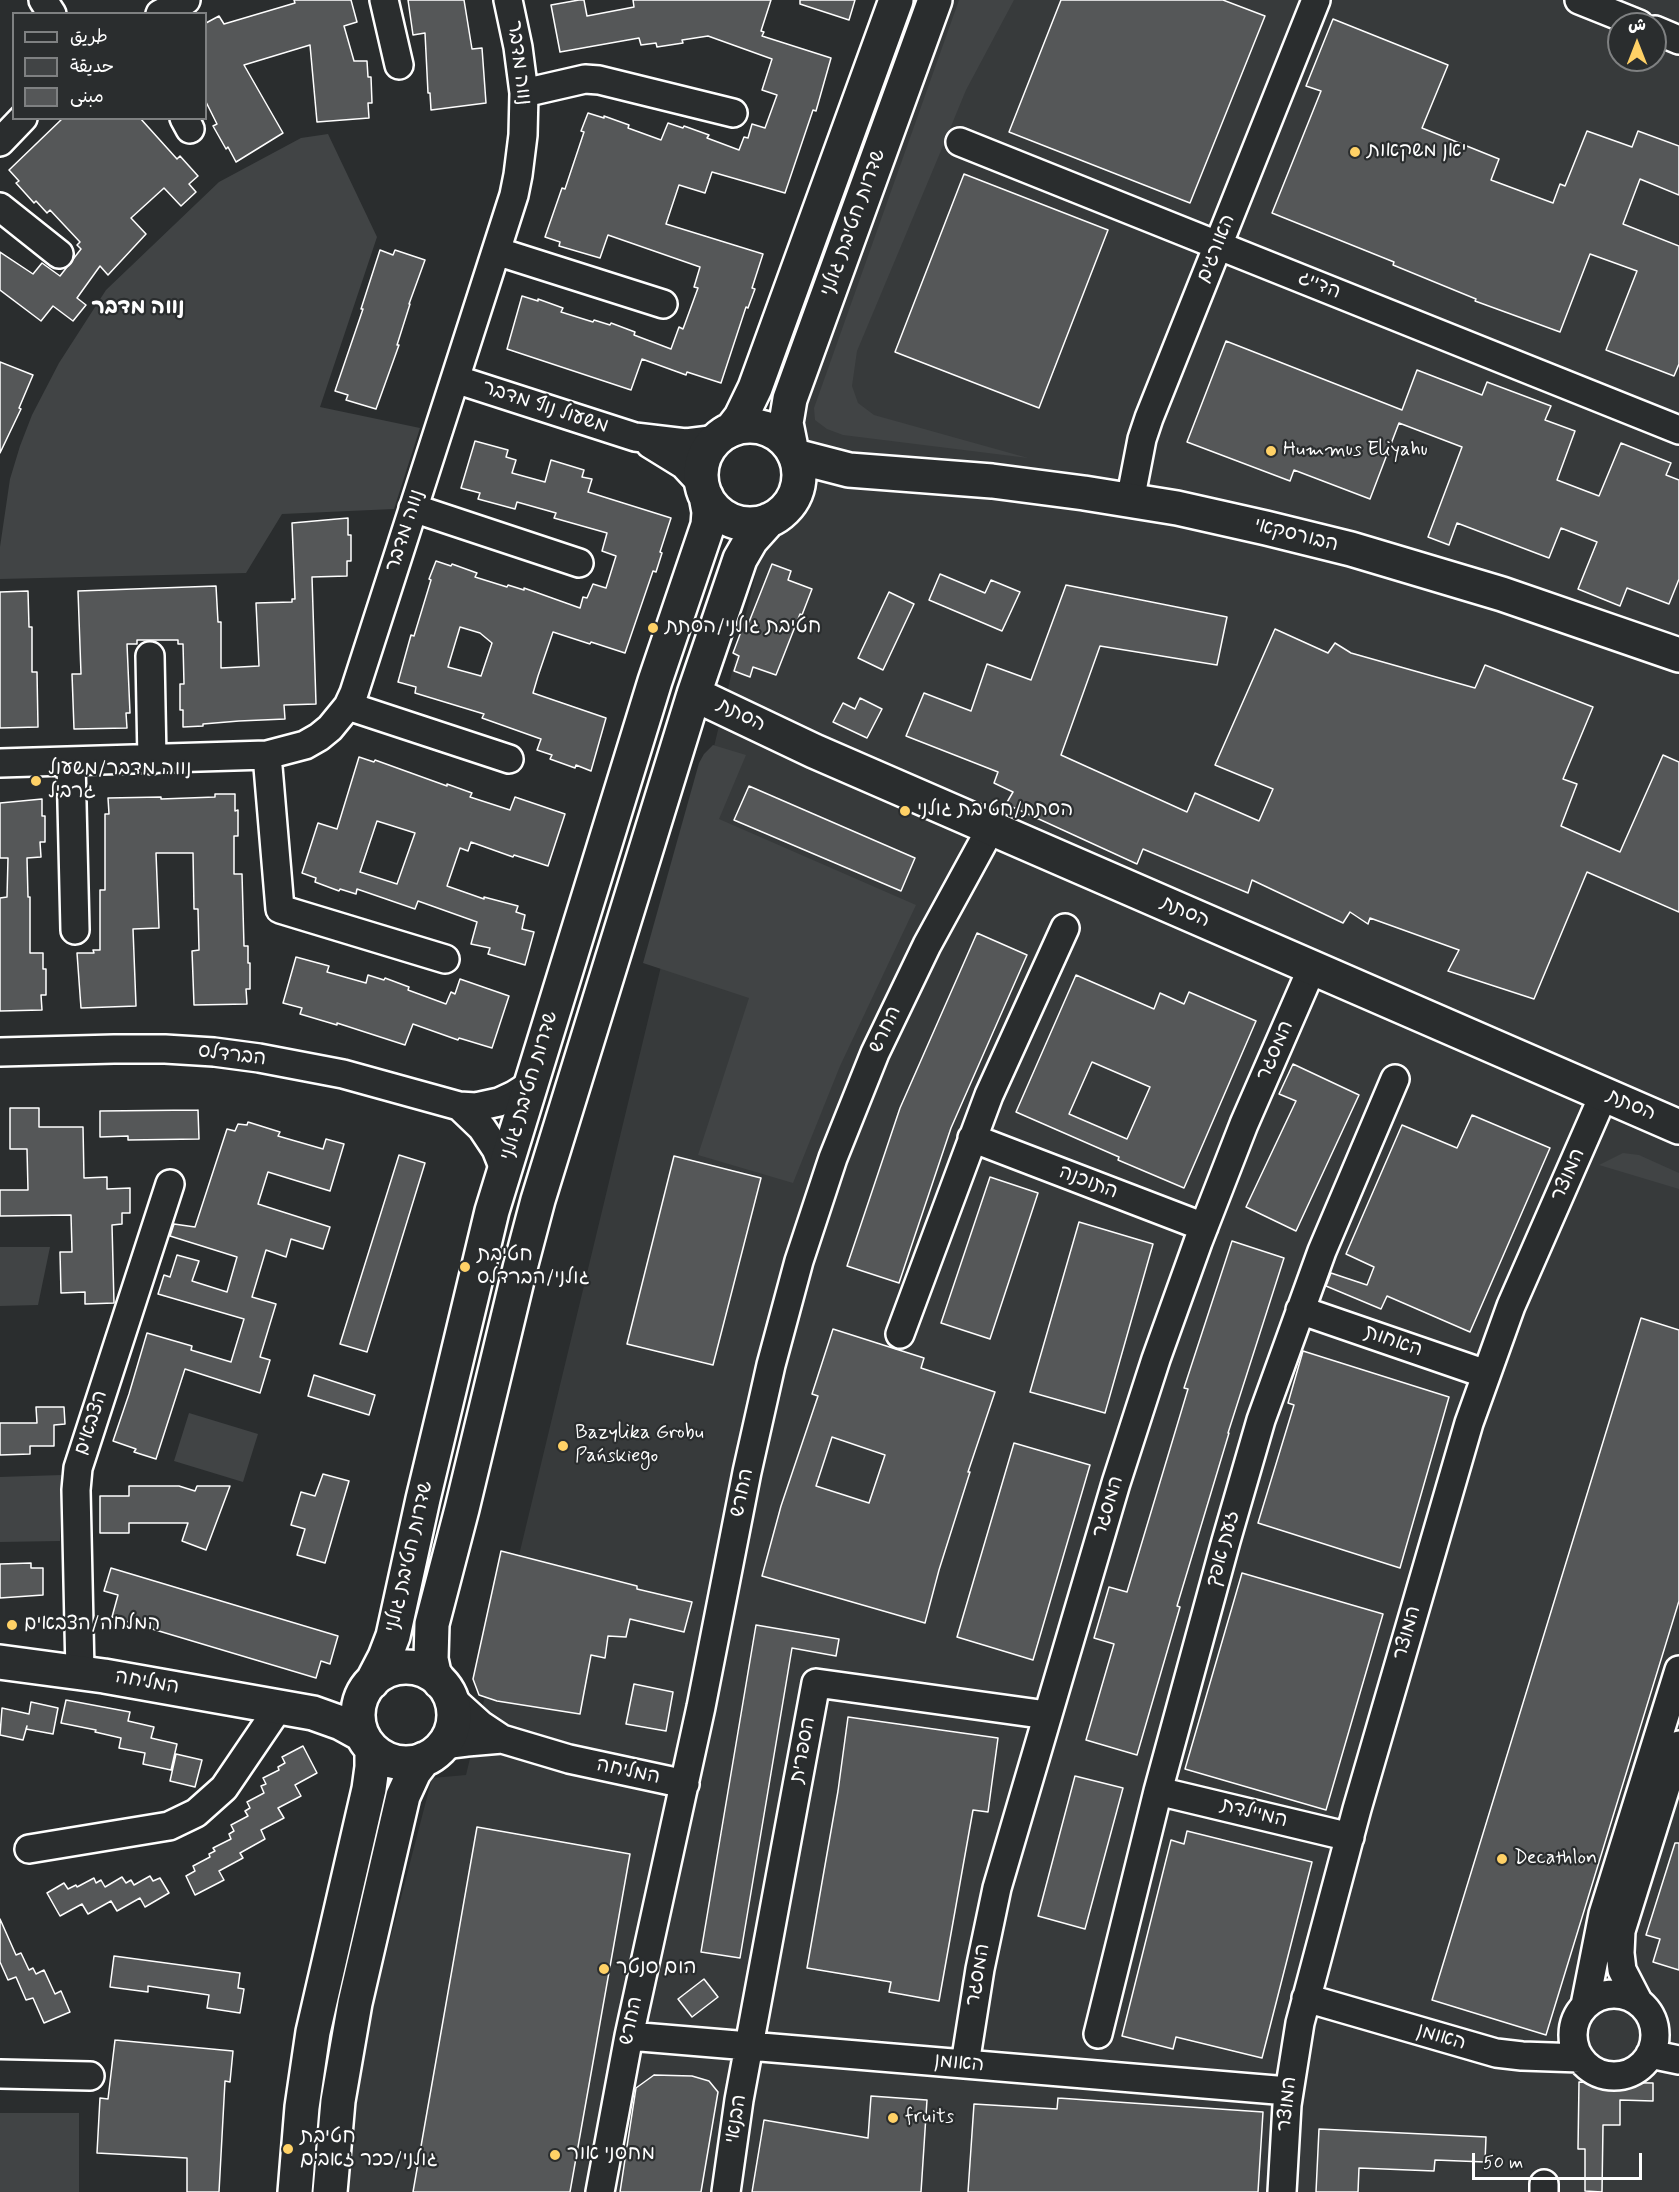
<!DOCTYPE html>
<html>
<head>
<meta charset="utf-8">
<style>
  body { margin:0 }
  #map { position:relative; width:1679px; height:2192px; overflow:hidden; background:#2a2d2e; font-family:Mynerve,"Playpen Sans Arabic",sans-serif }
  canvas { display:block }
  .legend { position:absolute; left:12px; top:12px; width:195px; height:108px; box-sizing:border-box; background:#2a2d2e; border:2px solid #7f8182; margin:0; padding:8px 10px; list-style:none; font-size:18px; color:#fff }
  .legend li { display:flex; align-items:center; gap:12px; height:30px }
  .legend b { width:30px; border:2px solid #7f8182 }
  .north { position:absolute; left:1607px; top:12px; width:60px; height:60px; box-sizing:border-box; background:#2a2d2e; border:2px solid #7f8182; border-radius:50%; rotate:0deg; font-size:16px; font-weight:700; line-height:24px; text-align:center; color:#fff }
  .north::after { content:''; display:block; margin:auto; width:21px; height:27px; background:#ffd166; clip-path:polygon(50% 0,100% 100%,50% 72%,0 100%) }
  .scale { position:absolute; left:1472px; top:2153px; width:170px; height:27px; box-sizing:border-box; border:3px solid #fff; border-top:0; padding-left:8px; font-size:18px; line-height:21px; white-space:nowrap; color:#fff; -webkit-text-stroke:4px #2a2d2e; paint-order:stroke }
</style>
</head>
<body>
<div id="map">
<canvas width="1679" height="2192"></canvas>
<ul class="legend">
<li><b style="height:8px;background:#2a2d2e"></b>طريق</li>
<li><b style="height:16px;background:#414445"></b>حديقة</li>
<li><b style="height:16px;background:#555758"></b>مبنى</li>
</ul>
<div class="north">ش</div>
<div class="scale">50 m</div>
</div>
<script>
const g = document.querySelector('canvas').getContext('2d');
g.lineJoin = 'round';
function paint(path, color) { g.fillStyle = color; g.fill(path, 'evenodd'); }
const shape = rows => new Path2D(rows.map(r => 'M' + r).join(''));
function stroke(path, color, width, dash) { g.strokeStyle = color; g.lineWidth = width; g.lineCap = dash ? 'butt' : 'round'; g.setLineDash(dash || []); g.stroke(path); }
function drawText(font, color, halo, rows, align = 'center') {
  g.font = font + ' Mynerve,"Playpen Sans Hebrew",sans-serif'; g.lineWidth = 4.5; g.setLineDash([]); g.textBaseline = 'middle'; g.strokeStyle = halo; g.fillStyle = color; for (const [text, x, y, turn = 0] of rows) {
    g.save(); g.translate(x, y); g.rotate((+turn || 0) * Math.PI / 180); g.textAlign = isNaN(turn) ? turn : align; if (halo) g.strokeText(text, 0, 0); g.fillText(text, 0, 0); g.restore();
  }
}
paint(shape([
  [894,0,1679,0,1679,2192,349,2192,350,2094,432,1778,466,1775],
  [1619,24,1655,24,1655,60,1619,60]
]), '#373a3b');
paint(shape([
  [959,0,1014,0,966,90,940,153,857,351,852,386,858,403,874,415,1028,458,843,435,827,429,815,420,814,408],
  [328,134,377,237,320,407,420,428,394,509,282,514,246,573,0,579,0,547,10,479,20,446,32,415,59,363,106,290,219,182,301,138],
  [713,745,746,755,719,819,916,905,840,1066,793,1183,698,1155,749,998,643,963,699,763,704,754],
  [1623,1153,1639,1155,1679,1173,1679,1189,1599,1165],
  [0,1247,50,1247,38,1305,0,1306],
  [189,1413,258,1434,243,1482,174,1461],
  [62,1475,60,1498,60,1541,0,1542,0,1477],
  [0,2113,79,2113,79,2192,0,2192]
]), '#414445');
const building = shape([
  [294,0,351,0,357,22,344,26,354,61,367,61,368,77,371,77,372,103,368,103,369,118,317,122,310,45,244,65,283,133,236,162,228,147,226,149,213,126,217,124,206,102,206,23,219,16,224,24,295,3,294,0],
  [408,0,464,0,472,49,482,48,486,103,431,110,430,93,428,93,425,33,413,35,408,0],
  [579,0,584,0,587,16,634,7,633,0,771,0,761,31,764,32,762,36,831,58,816,111,813,110,785,193,712,172,705,193,679,185,666,224,763,254,752,288,755,289,748,308,746,307,721,383,687,372,686,375,642,359,631,390,507,349,522,296,538,301,538,299,563,308,561,312,593,322,594,320,610,325,611,323,635,332,634,335,671,349,679,327,683,329,698,288,694,287,700,267,608,235,600,258,559,246,560,242,545,237,562,188,565,189,584,132,581,131,588,113,604,118,604,116,629,125,628,128,661,140,668,123,683,128,684,126,709,135,707,138,739,150,744,137,748,138,752,124,765,128,777,95,762,90,772,59,708,36,682,40,683,43,657,47,656,43,641,45,639,38,560,52,551,5,579,0],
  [800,0,855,0,849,20,800,4,800,0],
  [1061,0,1223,0,1265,16,1190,203,1009,132,1061,0],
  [1333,19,1448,65,1422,128,1499,159,1491,180,1553,203,1560,184,1565,186,1587,131,1632,147,1638,131,1679,146,1679,195,1640,179,1623,224,1679,246,1679,364,1674,376,1606,350,1637,271,1590,254,1560,332,1475,301,1476,299,1393,265,1394,262,1272,213,1321,91,1306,86,1333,19],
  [63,118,140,118,177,159,180,156,198,176,189,184,196,192,181,206,164,188,131,218,146,234,108,275,100,266,77,298,86,305,73,321,53,306,41,321,0,290,0,252,33,274,42,263,60,276,81,249,77,245,80,242,50,210,47,213,36,201,34,203,16,183,19,181,9,170,63,118],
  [964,174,1108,230,1039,408,895,352,964,174],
  [380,250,393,255,395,250,425,260,409,304,410,304,397,345,399,345,376,409,346,400,348,395,335,391,363,309,361,309,380,250],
  [1226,341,1402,410,1417,370,1482,395,1487,382,1551,406,1545,420,1575,431,1557,480,1599,496,1621,443,1671,463,1666,475,1679,480,1679,579,1669,604,1627,588,1620,606,1578,589,1597,542,1561,528,1549,558,1457,523,1449,545,1428,537,1462,447,1399,423,1370,499,1294,470,1290,481,1187,442,1226,341],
  [0,362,33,375,19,408,21,409,0,453,0,362],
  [475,441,508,450,506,457,516,460,512,473,545,482,551,460,584,470,582,477,592,479,588,492,671,518,660,552,662,553,656,572,653,571,625,653,591,642,590,644,553,632,538,676,533,693,606,718,591,771,576,765,575,768,550,759,552,755,537,750,541,739,482,718,484,714,415,693,416,687,398,682,411,635,414,636,431,580,429,579,436,561,451,566,452,564,477,573,475,577,507,587,508,585,524,590,524,588,580,608,583,597,587,598,593,584,606,588,616,556,602,551,607,533,554,518,556,513,517,502,515,509,478,499,480,493,461,488,475,441],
  [460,627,480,633,492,643,481,676,448,667,460,627],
  [348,518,348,535,351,535,351,561,347,561,347,576,312,577,316,704,284,705,285,719,239,721,203,724,203,726,183,727,183,710,180,710,180,684,184,684,183,644,178,644,178,640,137,640,137,644,127,644,130,713,126,713,127,728,74,729,72,674,81,674,78,591,216,586,218,622,221,622,221,668,259,666,256,603,292,602,292,599,295,599,292,523,348,518],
  [772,564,791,571,788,580,812,589,802,615,800,614,776,675,753,667,750,677,734,671,739,656,733,653,745,621,749,622,772,564],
  [940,574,985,593,991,580,1020,592,1002,631,929,600,940,574],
  [1066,585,1227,617,1217,665,1100,646,1061,755,1187,812,1195,793,1259,821,1273,789,1215,765,1275,629,1328,653,1335,643,1351,653,1475,688,1485,665,1593,707,1563,779,1577,784,1561,826,1620,852,1663,755,1679,762,1679,912,1587,872,1534,999,1448,971,1459,950,1370,918,1368,924,1350,912,1343,923,1252,880,1248,893,1143,849,1137,864,1006,804,1013,792,994,783,998,772,906,736,924,693,971,711,987,664,1031,680,1066,585],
  [28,591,29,627,32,627,32,672,37,672,38,727,0,728,0,592,28,591],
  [889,592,914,604,883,670,858,658,889,592],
  [860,698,882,709,867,738,833,722,843,703,855,709,860,698],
  [359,757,374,762,375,760,447,786,447,784,472,793,470,797,510,810,515,797,565,814,548,866,514,855,513,857,471,842,468,851,460,848,447,886,484,899,484,897,518,906,516,912,525,915,522,929,534,932,525,965,488,954,490,948,471,944,477,922,418,901,415,909,357,889,356,894,340,889,339,891,315,882,316,878,302,873,318,823,337,829,359,757],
  [377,821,415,833,397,884,360,872,377,821],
  [749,786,915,858,901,891,734,820,749,786],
  [215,794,235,794,235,811,238,810,238,836,234,836,234,874,242,874,244,946,248,946,248,963,250,963,250,989,246,989,247,1004,194,1005,192,951,199,950,198,909,194,909,193,853,156,853,159,928,133,929,136,1006,81,1008,77,953,94,953,93,950,100,950,100,890,105,890,105,814,109,814,108,798,161,797,161,799,215,797,215,794],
  [42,799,42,816,45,816,45,842,40,842,41,857,27,858,28,897,30,897,30,953,43,953,43,969,46,969,46,995,41,995,42,1010,0,1011,0,898,7,897,8,858,0,858,0,803,42,799],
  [977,933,1027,955,951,1128,899,1283,847,1266,900,1108,977,933],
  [296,957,329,966,327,972,366,983,368,975,384,980,385,978,409,987,408,990,446,1004,451,992,455,994,460,979,509,996,492,1048,459,1038,458,1040,413,1024,405,1045,337,1023,337,1025,300,1014,302,1008,283,1003,296,957],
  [1076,975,1154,1009,1160,993,1184,1004,1189,992,1256,1021,1184,1188,1118,1160,1119,1157,1016,1112,1076,975],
  [1092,1062,1150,1087,1127,1139,1069,1114,1092,1062],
  [1293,1064,1359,1095,1296,1231,1246,1207,1296,1101,1279,1094,1293,1064],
  [10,1108,39,1108,39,1127,83,1127,84,1178,107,1177,107,1189,130,1188,130,1213,122,1213,122,1224,112,1225,114,1303,85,1304,85,1292,61,1293,60,1252,72,1252,71,1215,0,1216,0,1190,28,1190,27,1149,10,1149,10,1108],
  [198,1110,199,1139,128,1140,128,1136,100,1137,100,1111,198,1110],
  [1472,1115,1550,1148,1470,1332,1387,1296,1381,1309,1326,1286,1331,1273,1367,1285,1374,1267,1346,1254,1402,1125,1457,1148,1472,1115],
  [248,1122,280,1132,278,1136,323,1149,326,1139,344,1144,330,1191,268,1172,258,1204,330,1227,323,1249,291,1239,286,1257,266,1250,252,1297,276,1304,260,1357,270,1360,260,1393,185,1369,156,1459,134,1452,136,1449,113,1441,129,1394,147,1333,192,1346,191,1350,231,1362,244,1319,158,1294,164,1275,170,1277,177,1255,199,1261,192,1281,227,1292,237,1257,170,1236,174,1224,195,1227,227,1129,235,1131,238,1124,247,1125,248,1122],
  [399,1155,425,1163,367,1352,340,1344,399,1155],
  [674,1156,761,1178,713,1365,627,1344,674,1156],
  [990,1177,1038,1193,990,1339,941,1323,990,1177],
  [1079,1222,1153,1244,1105,1413,1030,1392,1079,1222],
  [1232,1241,1284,1258,1228,1433,1229,1433,1177,1606,1180,1607,1137,1755,1086,1740,1114,1644,1094,1638,1109,1587,1127,1592,1188,1389,1184,1388,1232,1241],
  [1641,1318,1679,1330,1679,1601,1546,2035,1432,2000,1641,1318],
  [833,1329,924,1358,921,1368,995,1392,968,1472,970,1472,939,1570,925,1623,762,1576,781,1506,818,1396,812,1394,833,1329],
  [832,1437,885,1455,869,1503,816,1486,832,1437],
  [1303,1351,1449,1397,1400,1568,1258,1523,1294,1405,1288,1403,1303,1351],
  [314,1375,375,1395,369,1415,308,1396,314,1375],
  [36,1407,64,1407,65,1424,54,1425,54,1446,30,1446,30,1454,0,1455,0,1423,37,1423,36,1407],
  [1014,1443,1090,1465,1033,1660,957,1637,1014,1443],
  [323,1474,349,1481,325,1563,297,1555,305,1529,291,1525,301,1492,315,1496,323,1474],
  [129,1486,179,1486,195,1491,197,1486,230,1486,206,1550,182,1541,188,1523,129,1523,129,1533,100,1533,100,1496,129,1496,129,1486],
  [501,1551,637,1586,637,1589,692,1602,684,1632,630,1619,626,1637,608,1636,605,1658,591,1655,580,1714,497,1701,479,1695,473,1679,501,1551],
  [31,1563,31,1568,43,1568,43,1595,0,1598,0,1564,31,1563],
  [111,1568,338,1636,330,1664,321,1661,316,1678,112,1617,118,1595,104,1591,111,1568],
  [1242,1573,1383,1614,1326,1810,1185,1769,1242,1573],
  [756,1625,839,1639,836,1656,792,1648,740,1958,701,1952,756,1625],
  [634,1684,673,1692,666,1731,626,1724,634,1684],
  [66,1700,130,1712,128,1721,154,1727,151,1738,177,1744,171,1770,143,1764,145,1753,119,1748,121,1738,95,1732,96,1730,61,1723,66,1700],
  [31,1702,58,1708,53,1734,26,1729,27,1726,23,1740,0,1735,2,1708,29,1714,31,1702],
  [848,1717,998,1738,988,1812,973,1810,939,2001,889,1992,891,1982,807,1968,838,1791,848,1717],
  [303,1746,317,1773,295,1785,301,1796,278,1808,284,1818,261,1830,265,1839,240,1853,243,1858,219,1871,224,1880,195,1895,186,1876,195,1871,193,1866,210,1857,209,1854,215,1851,213,1848,231,1839,229,1834,234,1831,231,1825,248,1816,245,1811,250,1808,247,1802,264,1793,261,1786,266,1784,263,1778,279,1770,278,1767,285,1763,282,1757,303,1746],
  [176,1754,202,1760,195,1787,170,1781,176,1754],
  [1075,1776,1123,1788,1085,1929,1038,1916,1075,1776],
  [477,1827,630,1854,570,2192,413,2192,477,1827],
  [1187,1831,1312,1862,1262,2058,1176,2037,1173,2049,1122,2036,1171,1840,1184,1844,1187,1831],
  [1675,1843,1679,1843,1679,1970,1653,1962,1660,1939,1646,1935,1675,1843],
  [150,1876,153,1881,160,1878,169,1893,145,1907,140,1898,117,1911,111,1901,88,1914,82,1904,60,1916,47,1893,64,1883,68,1889,76,1885,77,1887,94,1878,96,1883,101,1880,105,1887,122,1877,126,1883,131,1880,134,1885,150,1876],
  [0,1919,16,1955,21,1953,29,1970,33,1968,36,1974,44,1970,55,1994,61,1991,70,2012,44,2023,33,1998,26,2000,16,1977,8,1980,0,1962,0,1919],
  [114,1956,240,1973,238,1988,244,1989,240,2013,207,2008,209,1995,148,1986,148,1992,110,1987,114,1956],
  [704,1979,718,1997,692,2017,678,1999,704,1979],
  [115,2040,233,2051,230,2082,225,2081,219,2192,187,2192,187,2158,97,2153,100,2098,108,2099,115,2040],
  [654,2075,692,2076,709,2081,718,2092,701,2192,620,2192,636,2088,654,2075],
  [1579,2082,1653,2083,1653,2101,1620,2100,1620,2125,1603,2125,1602,2192,1585,2191,1585,2149,1578,2149,1579,2082],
  [871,2096,927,2100,921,2192,752,2192,764,2120,868,2138,871,2096],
  [1058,2098,1263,2112,1258,2192,968,2192,974,2104,1057,2109,1058,2098],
  [1319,2129,1486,2137,1485,2162,1435,2160,1434,2171,1359,2168,1358,2192,1316,2192,1319,2129]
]);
paint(building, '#555758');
stroke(building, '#fff', 1.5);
const minor = shape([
  [43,0,52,14],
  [384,0,399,65],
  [1579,0,1639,24],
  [160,14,186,0],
  [1655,30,1679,40],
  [524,93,585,79,599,80,733,113],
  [184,118,190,129],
  [0,142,23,118],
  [960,142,1679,430],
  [0,207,59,254],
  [496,251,663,304],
  [455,379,635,437,686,443,718,439],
  [650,444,684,465,698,480,704,490],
  [1130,501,1142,439,1149,418,1316,0],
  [413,508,579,563],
  [150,656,152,760],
  [348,706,509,759],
  [267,755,280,909,445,959],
  [71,762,75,930],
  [0,763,267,755,305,745,319,737,330,728,348,706,354,693,455,379,514,195,518,175,523,135,524,93,518,47,508,0],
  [0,1052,114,1049,165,1049,214,1052,259,1058,343,1074,459,1106,476,1107,499,1102,514,1095,530,1085],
  [459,1106,482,1128,496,1149,504,1169],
  [972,1138,1204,1227],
  [1300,1310,1486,1374],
  [900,1334,989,1095,1065,928],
  [80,1672,76,1490,78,1468,170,1184],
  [450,1697,481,1725,502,1739,569,1759,685,1784],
  [440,1749,451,1744,467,1742,502,1739],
  [1158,1791,1350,1837],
  [29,1849,169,1826,196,1813,224,1788,279,1707],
  '1573 2035a41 41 0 1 1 82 0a41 41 0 1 1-82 0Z',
  [1306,1998,1496,2053,1522,2056,1580,2058],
  [1638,2001,1622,1970,1620,1953,1621,1931,1679,1745],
  [1585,2005,1603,1914,1679,1670],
  [1098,2034,1158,1791,1226,1541,1261,1420,1322,1251,1395,1079],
  [629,2036,1288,2091],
  [1650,2054,1679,2060],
  [965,2064,980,1969,997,1888,1116,1483,1156,1359,1198,1242,1244,1124,1312,968],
  [0,2074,90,2076],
  [1544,2184,1544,2192],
  [600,2192,629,2036,701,1707,747,1472,771,1365,799,1261,833,1158,875,1053,927,945,991,828],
  [726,2192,739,2100,816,1683,1047,1715],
  [1282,2192,1287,2105,1300,2023,1357,1809,1469,1423,1511,1306,1604,1094]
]);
const tertiary = shape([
  '701 475a49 49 0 1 1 98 0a49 49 0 1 1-98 0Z',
  [731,430,741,417,755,388,896,0],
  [791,448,786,423,790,399,935,0],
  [795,456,849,470,992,481,1084,493,1177,508,1266,528,1351,549,1502,594,1679,655],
  [694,694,814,751,1679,1127],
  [0,1662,104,1676,313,1713,341,1723,361,1734],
  '358 1715a48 48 0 1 1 96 0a48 48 0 1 1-96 0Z',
  [372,1682,385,1657,393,1636,423,1499,492,1211,655,681,708,525,709,512,706,496],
  [440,1682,434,1673,431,1659,432,1624,462,1509,520,1268,538,1200,694,694,740,559,751,540,769,520],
  [295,2192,302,2107,313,2032,369,1789,372,1767,372,1749],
  [330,2192,338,2101,355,2003,403,1796,414,1772,424,1759]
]);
stroke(minor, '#fff', 32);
stroke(tertiary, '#fff', 38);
stroke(minor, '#2a2d2e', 27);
stroke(tertiary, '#2a2d2e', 33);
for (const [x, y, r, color] of [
  [1355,152,6,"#ffd166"],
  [1271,451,6,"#ffd166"],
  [653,628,6,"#ffd166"],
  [36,781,6,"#ffd166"],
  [905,811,6,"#ffd166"],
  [465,1267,6,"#ffd166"],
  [563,1446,6,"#ffd166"],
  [12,1625,6,"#ffd166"],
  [1502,1859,6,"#ffd166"],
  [604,1969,6,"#ffd166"],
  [893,2118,6,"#ffd166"],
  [288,2149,6,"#ffd166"],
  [555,2155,6,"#ffd166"]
]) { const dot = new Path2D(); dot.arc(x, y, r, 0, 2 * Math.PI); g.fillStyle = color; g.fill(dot); stroke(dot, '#2a2d2e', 2); }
drawText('20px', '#fff', '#2a2d2e', [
  ["נווה מדבר",518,63,83],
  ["שדרות חטיבת גולני",854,223,-70],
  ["האורגים",1217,249,-68],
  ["הדייג",1319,286,22],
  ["משעול נוף מדבר",545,408,18],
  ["נווה מדבר",406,531,-72],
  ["הבורסקאי",1296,536,14],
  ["הסתת",741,716,26],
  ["הסתת",1185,913,23],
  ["החרש",886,1030,-65],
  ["המסגר",1276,1051,-66],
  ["הברדלס",232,1056,7],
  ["שדרות חטיבת גולני",530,1086,-73],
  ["הסתת",1631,1106,23],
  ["המוצר",1569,1175,-66],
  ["התוכנה",1088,1183,21],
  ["האחות",1393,1342,19],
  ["הצבאים",92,1423,-72],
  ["החרש",743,1493,-78],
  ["המסגר",1109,1507,-73],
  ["זעת אפך",1224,1549,-75],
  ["שדרות חטיבת גולני",410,1557,-77],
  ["המוצר",1408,1633,-74],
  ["המליחה",147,1683,10],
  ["הספרית",804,1750,-80],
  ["המליחה",628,1772,12],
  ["המיילדת",1254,1814,14],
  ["המסגר",979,1975,-80],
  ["החרש",632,2021,-78],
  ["האומן",1441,2038,16],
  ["האומן",959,2064,5],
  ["המוצר",1288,2104,-84],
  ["הבנאי",737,2119,-81]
]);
drawText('20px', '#fff', '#2a2d2e', [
  ["יאן משקאות",1367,152],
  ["Hummus Eliyahu",1283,451],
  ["חטיבת גולני/הסתת",665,628],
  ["נווה מדבר/משעול",48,770],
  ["גרביל",48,793],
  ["הסתת/חטיבת גולני",917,811],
  ["חטיבת",477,1256],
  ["גולני/הברדלס",477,1279],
  ["Bazylika Grobu",575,1434],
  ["Pańskiego",575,1457],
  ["המלחה/הצבאים",24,1625],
  ["Decathlon",1514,1859],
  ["הום סנטר",616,1969],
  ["fruits",905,2118],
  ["חטיבת",300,2138],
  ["גולני/ככר זאבים",300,2161],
  ["מחסני אור",567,2155]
], 'left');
drawText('bold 21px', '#fff', '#2a2d2e', [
  ["נווה מדבר",138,309]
]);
</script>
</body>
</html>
